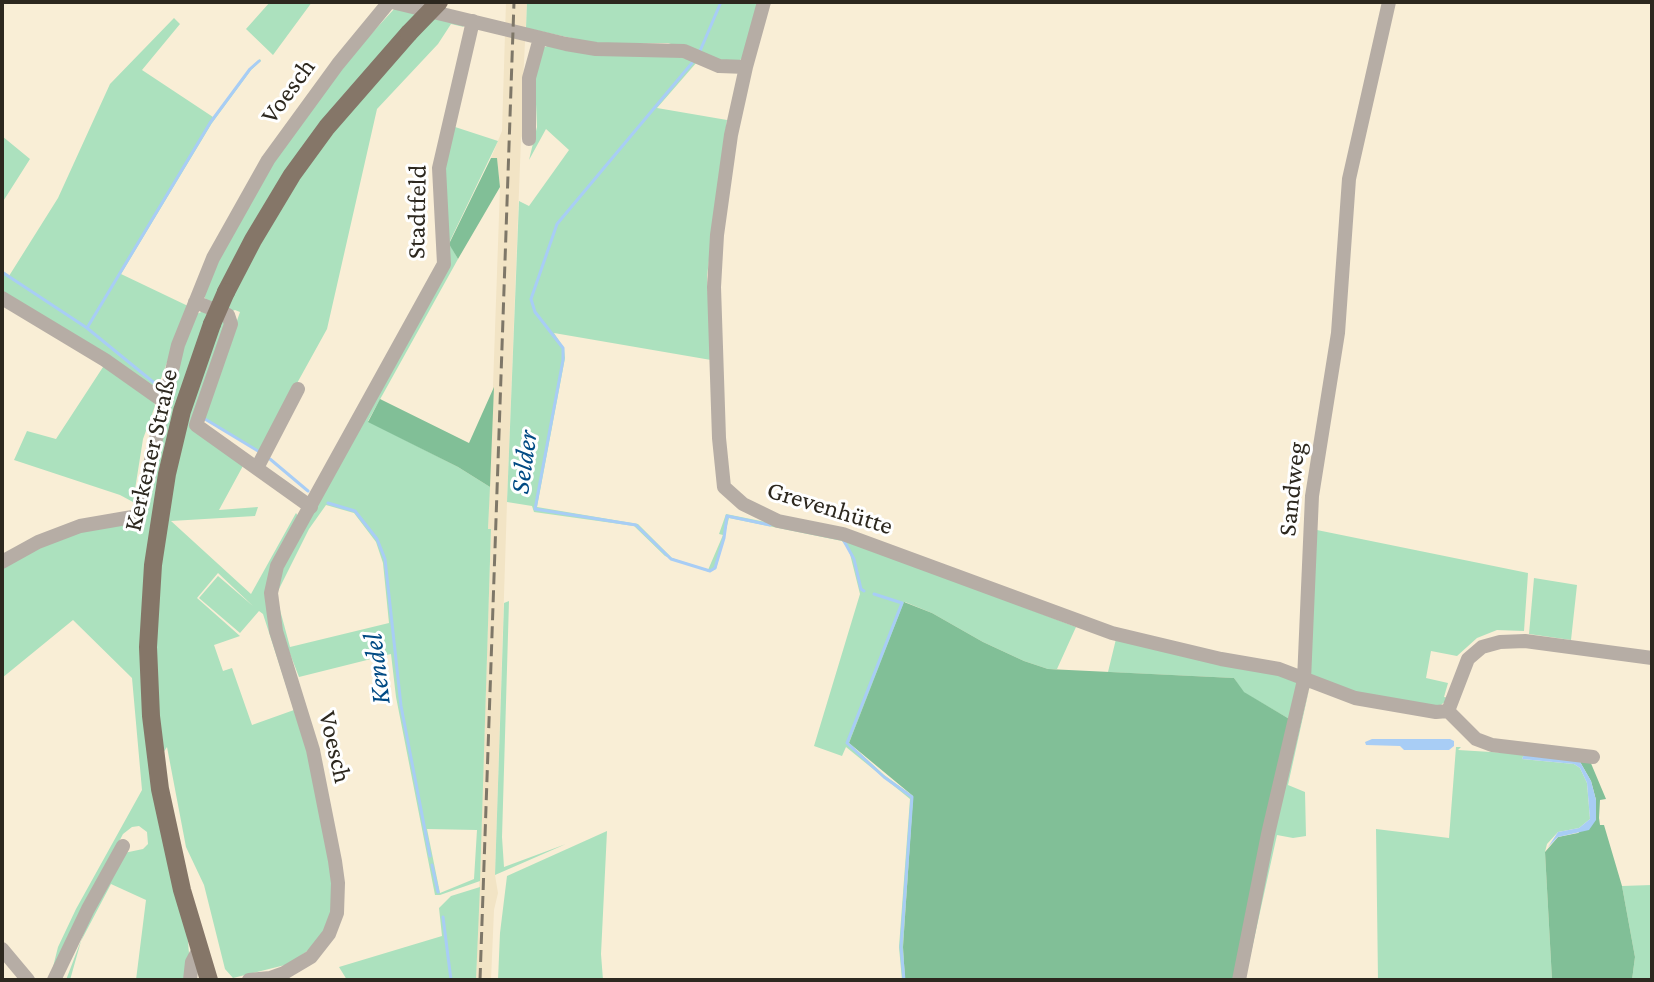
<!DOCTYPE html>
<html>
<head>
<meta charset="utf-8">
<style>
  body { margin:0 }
  #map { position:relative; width:1654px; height:982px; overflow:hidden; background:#f9eed6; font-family:"Crimson Pro",serif }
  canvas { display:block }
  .frame { position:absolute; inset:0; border:4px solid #2d281f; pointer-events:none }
</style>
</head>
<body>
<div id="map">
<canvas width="1654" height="982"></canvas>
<div class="frame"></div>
</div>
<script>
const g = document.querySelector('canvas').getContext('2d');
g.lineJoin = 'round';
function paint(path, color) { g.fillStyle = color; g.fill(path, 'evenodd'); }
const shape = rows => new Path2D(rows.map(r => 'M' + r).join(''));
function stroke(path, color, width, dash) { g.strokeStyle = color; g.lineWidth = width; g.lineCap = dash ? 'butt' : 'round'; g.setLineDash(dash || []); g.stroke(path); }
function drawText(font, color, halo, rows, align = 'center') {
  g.font = font + ' "Crimson Pro",serif'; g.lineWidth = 6; g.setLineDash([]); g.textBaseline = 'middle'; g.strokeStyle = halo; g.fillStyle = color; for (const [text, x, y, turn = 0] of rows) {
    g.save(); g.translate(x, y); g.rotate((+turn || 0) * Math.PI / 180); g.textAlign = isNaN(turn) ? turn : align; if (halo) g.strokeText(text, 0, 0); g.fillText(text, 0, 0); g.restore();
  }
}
paint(shape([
  [506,2,527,2,523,82,525,127,521,139,507,502,495,875,498,893,494,910,491,980,476,980,491,530,488,529,500,187,497,159,491,158,502,131]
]), '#f2e4c5');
paint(shape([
  [270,2,312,2,273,55,246,29],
  [527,2,758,2,742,58,739,61,724,62,668,43,598,44,526,28],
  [396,7,459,22,464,27,451,24,438,44,377,109,327,329,259,452,203,419,240,312,235,310,226,313,224,318,228,327,195,411,192,426,244,464,219,510,258,507,255,516,171,521,251,594,296,513,300,519,274,566,269,579,267,605,273,631,303,725,315,777,333,877,333,902,329,922,313,947,289,964,233,978,225,969,204,885,186,847,167,747,161,756,155,643,157,571,164,515,181,438,195,392,224,312,242,273,265,231,317,150,358,98,429,19,417,16,332,114,285,179,258,223,234,268,197,354,162,473,149,563,145,693,158,812,187,930,190,965,188,977,185,980,136,980,146,900,111,884,81,941,70,980,66,980,93,909,124,853,143,849,148,844,147,832,139,826,132,827,123,834,52,971,58,947,76,909,142,790,132,678,73,620,2,678,2,564,61,536,102,525,142,519,160,427,182,348,194,315,206,310,208,305,203,293,218,259,256,189,306,112,345,62],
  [218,573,253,606,218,576,199,598,240,633,259,611,263,614,294,710,252,725,232,668,223,671,214,645,240,636,197,598],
  [174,18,180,24,142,70,213,117,250,68,260,59,261,61,251,70,212,123,121,274,188,306,156,392,2,293,2,270,9,276,58,198,110,84],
  [550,45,669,54,697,62,657,108,727,120,707,276,711,360,554,333,564,348,565,358,537,507,638,524,672,558,708,570,723,535,719,534,726,514,840,537,1076,627,1057,669,1048,669,1024,661,983,642,932,613,905,602,849,743,884,775,913,796,903,947,905,980,902,980,899,947,910,799,846,747,842,756,814,746,860,594,849,550,842,541,729,518,716,569,709,572,665,556,634,526,534,512,532,506,507,502,519,201,529,206,569,150,546,129,529,160,537,127,535,81,542,48],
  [452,126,498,141,449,243,458,259,368,421,458,467,490,487,488,529,491,529,480,881,440,895,435,895,396,697,391,654,299,677,282,633,275,608,277,580,281,568,443,275,448,261,449,244,443,197,443,168],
  [326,505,354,513,376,542,383,563,389,623,290,647,276,595,309,529],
  [427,829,477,830,474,879,440,893],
  [2,136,30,159,2,203],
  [105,364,154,400,155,406,143,439,133,502,120,495,14,460,27,431,56,439],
  [1312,529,1528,573,1524,631,1497,630,1477,638,1457,656,1431,651,1426,678,1448,683,1444,697,1450,698,1438,707,1350,691,1318,682,1307,670],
  [1534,578,1577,585,1571,640,1529,634],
  [509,601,502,837,504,867,566,844,495,875,504,603],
  [1116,639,1282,674,1300,684,1291,720,1243,692,1234,678,1108,672],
  [1310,685,1288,785,1305,792,1306,836,1293,838,1277,835,1245,980,1247,943],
  [1456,747,1461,747,1458,750,1524,754,1522,759,1574,764,1580,768,1587,783,1590,819,1579,828,1558,832,1547,844,1545,852,1552,980,1378,980,1376,829,1449,838],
  [607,831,601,954,603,980,498,980,500,933,507,876],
  [1652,885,1652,980,1632,980,1635,957,1622,886],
  [480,887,476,980,347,980,339,967,442,936,439,908,451,896]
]), '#ace1be');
paint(shape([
  [491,158,497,158,500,187,458,259,449,244],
  [494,387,490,487,458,467,368,422,380,399,469,443],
  [904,602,932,613,983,642,1024,661,1048,669,1234,678,1244,692,1291,720,1236,980,905,980,903,947,913,796,849,743],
  [1579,760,1590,761,1606,799,1600,800,1599,818,1600,825,1604,825,1622,886,1635,957,1632,980,1552,980,1545,852,1558,837,1578,833,1595,820,1596,800,1591,781]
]), '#81bf97');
paint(shape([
  [1372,739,1450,739,1454,741,1454,746,1449,750,1404,750,1400,746,1366,745,1365,742],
  [1524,754,1579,760,1591,781,1596,800,1596,820,1589,830,1558,837,1548,847,1558,832,1579,828,1590,819,1587,783,1580,768,1574,764,1522,759]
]), '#a8cdf5');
stroke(shape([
  [700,51,721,2],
  [692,63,557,224,531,299,535,312,563,348,563,360,535,509,636,525,671,559,710,571,715,568,724,538,727,516,770,525],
  [2,272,87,328,158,386],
  [87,328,210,123,250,69,259,61],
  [205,419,258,451],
  [270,459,308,491],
  [328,503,355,511,377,539,385,559,401,706,430,856],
  [844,541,854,559,861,589,864,591],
  [874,594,902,603,847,743,884,777,912,797,901,947,904,980],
  [432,865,438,892],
  [443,917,451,980]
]), '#a8cdf5', 3);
stroke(shape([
  [392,2,566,44,596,49,684,51,719,66,746,67],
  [764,2,746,67,731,135,717,235,714,287,719,438,724,487,743,504,778,521,843,534,1112,633,1221,659,1279,669,1355,698,1436,712,1448,711,1468,659,1482,647,1500,642,1525,641,1652,658],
  [529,139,529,78,540,38],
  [2,298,105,360,163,401],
  [195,302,228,315,231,324,196,425,311,507],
  [257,468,298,389],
  [2,562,38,542,80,526,138,516,178,345,213,258,268,160,338,64,389,2],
  [1448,711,1476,739,1492,745,1593,757],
  [2,949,28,980],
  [54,980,88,909,123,846],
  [190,980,192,962,199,949],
  [249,980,270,978,284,973,311,957,329,934,337,913,338,883,335,861,313,750,276,631,271,593,277,566,444,264,439,168,473,21],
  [1239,980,1268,834,1304,680,1312,496,1338,333,1349,179,1389,2]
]), '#b6ada5', 14);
stroke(shape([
  [226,292,253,240,292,175,327,127,409,33],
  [209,980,182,890,160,789,151,716,148,647,153,565,167,474,182,411,212,324]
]), '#857668', 18);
stroke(shape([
  [480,980,514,2]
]), '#7e7768', 3, [12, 6]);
stroke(shape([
  [409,33,439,2],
  [212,324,226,292]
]), '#857668', 18);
drawText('26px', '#2d281f', '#fff', [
  ["Voesch",288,91,-54],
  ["Stadtfeld",417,212,-89],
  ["Kerkener Straße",151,450,-77],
  ["Sandweg",1292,489,-84],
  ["Grevenhütte",830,508,17],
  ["Voesch",335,747,77]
]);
drawText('italic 28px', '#014a84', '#fff', [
  ["Selder",524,462,-82],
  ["Kendel",377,669,-97]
]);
</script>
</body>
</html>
